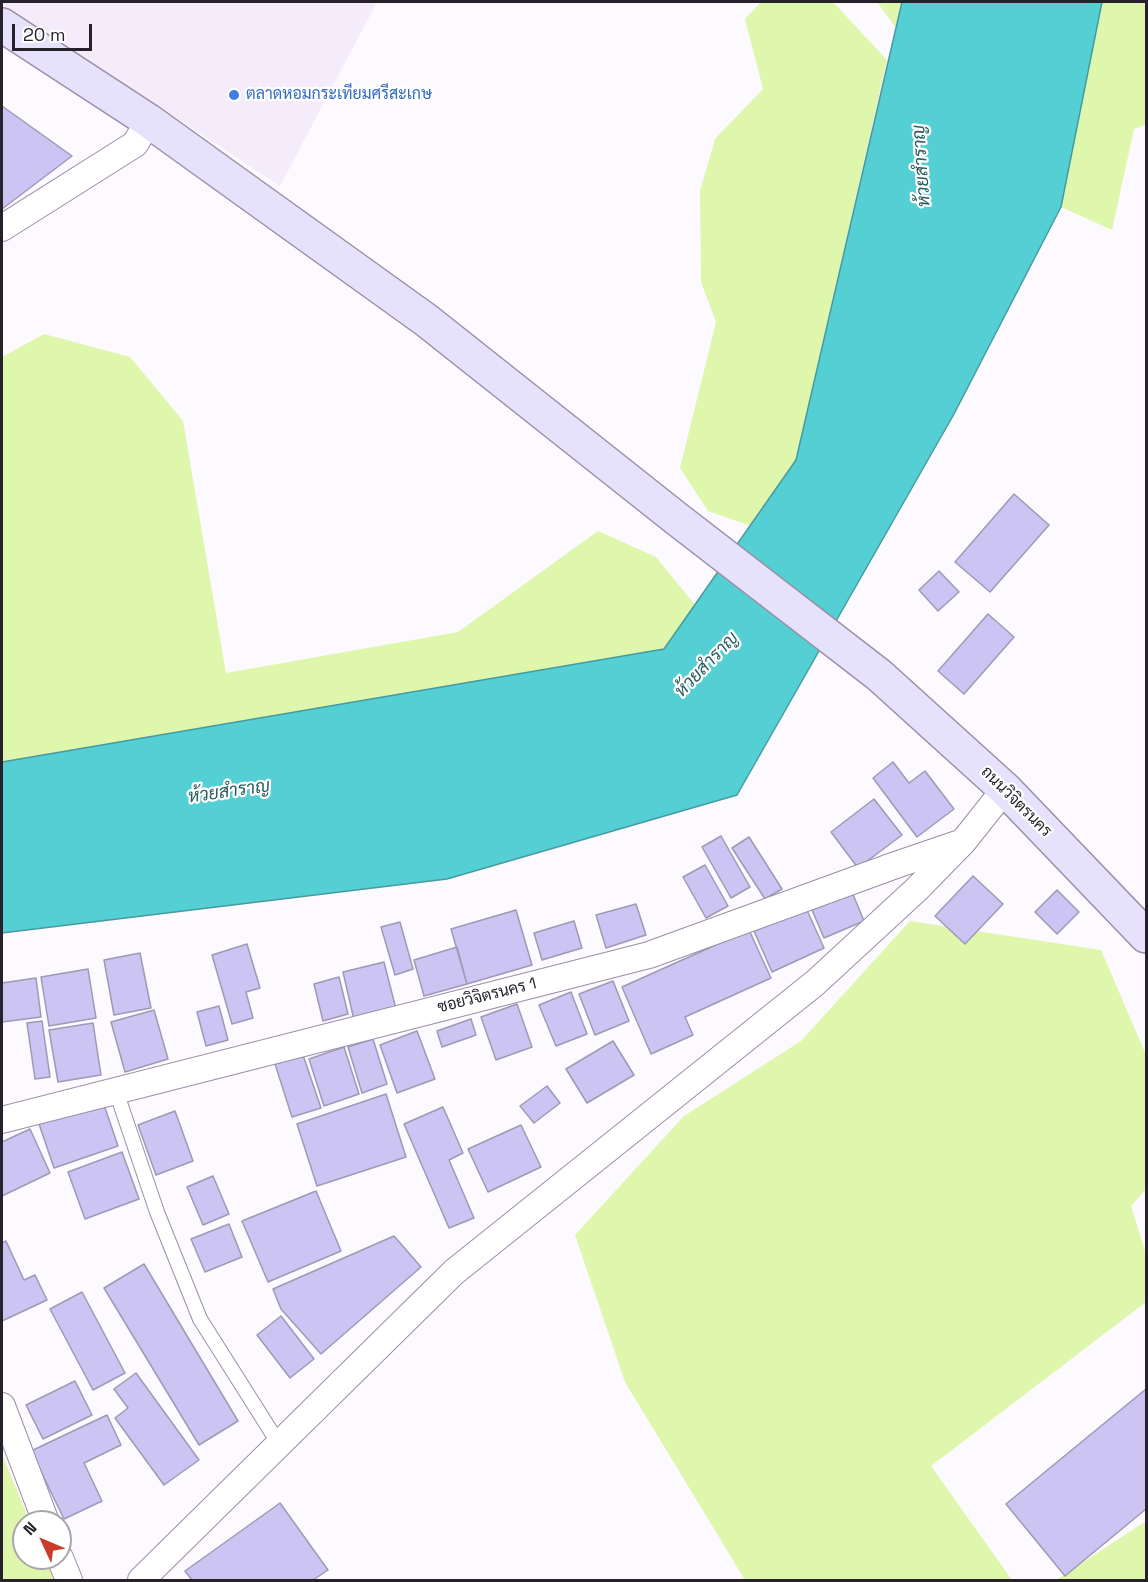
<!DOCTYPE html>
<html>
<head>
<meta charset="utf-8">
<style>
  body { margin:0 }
  #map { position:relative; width:1148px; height:1582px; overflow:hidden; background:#fcf9ff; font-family:"Space Grotesk",sans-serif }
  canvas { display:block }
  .frame { position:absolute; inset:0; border:3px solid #27212c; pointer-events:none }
  .north { position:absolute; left:12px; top:1510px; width:60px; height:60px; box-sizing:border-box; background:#fff; border:2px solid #a9a6ab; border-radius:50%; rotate:314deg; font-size:16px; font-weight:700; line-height:24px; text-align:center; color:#27212c }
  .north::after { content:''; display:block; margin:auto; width:21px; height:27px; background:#c83c29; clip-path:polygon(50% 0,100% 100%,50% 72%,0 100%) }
  .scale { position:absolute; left:12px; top:24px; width:80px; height:27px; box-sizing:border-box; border:3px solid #27212c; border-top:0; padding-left:8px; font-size:18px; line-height:21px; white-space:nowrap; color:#27212c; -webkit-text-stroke:4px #fff; paint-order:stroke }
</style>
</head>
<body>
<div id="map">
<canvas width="1148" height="1582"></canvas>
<div class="frame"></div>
<div class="north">N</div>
<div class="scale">20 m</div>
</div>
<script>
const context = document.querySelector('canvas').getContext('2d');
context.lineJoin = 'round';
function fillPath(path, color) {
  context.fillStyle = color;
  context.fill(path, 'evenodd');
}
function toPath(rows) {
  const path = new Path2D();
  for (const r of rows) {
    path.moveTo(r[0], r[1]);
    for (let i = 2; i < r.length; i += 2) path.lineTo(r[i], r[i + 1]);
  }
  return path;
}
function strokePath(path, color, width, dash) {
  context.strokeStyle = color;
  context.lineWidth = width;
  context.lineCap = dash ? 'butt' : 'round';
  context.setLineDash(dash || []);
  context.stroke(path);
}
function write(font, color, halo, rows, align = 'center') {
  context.font = font + ' "Space Grotesk",Sarabun,sans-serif';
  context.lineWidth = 4.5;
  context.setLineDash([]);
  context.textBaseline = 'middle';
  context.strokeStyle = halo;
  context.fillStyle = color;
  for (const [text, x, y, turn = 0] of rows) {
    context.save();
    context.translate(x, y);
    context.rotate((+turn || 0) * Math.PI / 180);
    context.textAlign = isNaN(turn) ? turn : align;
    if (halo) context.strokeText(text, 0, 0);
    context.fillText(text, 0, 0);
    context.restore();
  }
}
fillPath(toPath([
  [2,2,377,2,280,186,2,4]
]), '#f4ecfa');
fillPath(toPath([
  [761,2,833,2,887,60,796,460,751,526,708,511,680,468,716,322,701,282,700,191,715,139,763,89,745,19],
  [877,2,902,2,896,28],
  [1102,2,1146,2,1146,125,1134,129,1112,230,1061,207],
  [44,334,130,357,183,421,226,673,458,632,598,531,656,557,695,605,664,649,2,762,2,357],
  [910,921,1101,950,1146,1055,1146,1189,1131,1206,1146,1254,1146,1302,931,1466,1012,1580,745,1580,625,1382,575,1235,684,1116,801,1041],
  [2,1454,30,1522,24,1522,24,1558,45,1558,55,1580,2,1580],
  [1146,1521,1146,1580,1056,1580]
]), '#dff6ad');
const water = toPath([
  [902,2,1102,2,1061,207,954,414,737,795,447,879,2,933,2,762,664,649,796,460,902,2]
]);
fillPath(water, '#54cfd3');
strokePath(water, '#469ba1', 1.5);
const building = toPath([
  [2,106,72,156,2,209,2,106],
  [1014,494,1049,525,990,592,955,562,1014,494],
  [939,571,959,592,938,611,919,590,939,571],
  [988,614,1014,637,964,694,938,671,988,614],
  [893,762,909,783,925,771,954,809,917,837,873,778,893,762],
  [874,799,902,835,858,868,831,832,874,799],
  [721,836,750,887,731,898,702,847,721,836],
  [749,837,782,889,765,899,732,848,749,837],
  [705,865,728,906,706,918,683,877,705,865],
  [973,876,1003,904,965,944,935,916,973,876],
  [1057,890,1079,912,1057,934,1035,912,1057,890],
  [852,892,864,921,824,938,812,910,852,892],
  [636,904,646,935,606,948,596,915,636,904],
  [806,908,824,948,772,972,754,931,806,908],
  [516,910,532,965,467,984,451,929,516,910],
  [574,921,582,948,542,960,534,933,574,921],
  [400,922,413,969,395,975,381,927,400,922],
  [749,930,771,978,685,1017,693,1035,651,1054,622,987,749,930],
  [247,944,260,988,246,992,253,1018,232,1024,212,955,247,944],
  [457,947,467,984,424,996,414,960,457,947],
  [140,953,151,1008,114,1015,104,960,140,953],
  [384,962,396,1009,354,1020,343,972,384,962],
  [88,969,96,1018,49,1026,41,977,88,969],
  [339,977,348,1014,323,1021,314,984,339,977],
  [36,978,41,1017,2,1022,2,983,36,978],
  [613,981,629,1021,595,1035,579,994,613,981],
  [571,992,587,1034,556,1046,539,1005,571,992],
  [517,1004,532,1047,496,1060,481,1017,517,1004],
  [219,1006,228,1040,206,1046,197,1012,219,1006],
  [154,1010,168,1059,125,1072,111,1022,154,1010],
  [471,1019,476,1035,442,1047,437,1031,471,1019],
  [42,1021,50,1077,35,1079,27,1023,42,1021],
  [93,1023,101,1075,58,1082,49,1030,93,1023],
  [417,1031,435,1079,397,1093,380,1045,417,1031],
  [373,1039,387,1084,362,1093,348,1047,373,1039],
  [613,1041,634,1075,587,1103,566,1069,613,1041],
  [344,1047,359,1094,324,1106,309,1059,344,1047],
  [303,1055,321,1108,292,1117,275,1064,303,1055],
  [547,1086,560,1103,534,1123,520,1106,547,1086],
  [386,1094,406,1157,317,1186,297,1124,386,1094],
  [103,1102,118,1146,54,1168,39,1124,103,1102],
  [443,1107,463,1153,449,1160,474,1218,449,1228,404,1124,443,1107],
  [175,1111,193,1161,156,1175,138,1125,175,1111],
  [521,1125,541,1167,488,1192,468,1149,521,1125],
  [30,1129,50,1173,2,1196,2,1142,30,1129],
  [122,1152,139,1199,85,1219,68,1172,122,1152],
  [213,1176,229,1214,203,1225,187,1187,213,1176],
  [316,1191,341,1251,268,1282,242,1221,316,1191],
  [229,1224,242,1257,205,1272,191,1239,229,1224],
  [394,1236,421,1267,321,1354,281,1309,273,1289,394,1236],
  [6,1241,24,1280,35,1275,47,1300,2,1321,2,1243,6,1241],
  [144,1264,238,1421,199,1445,104,1288,144,1264],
  [82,1292,125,1373,93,1390,50,1309,82,1292],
  [281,1316,314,1359,290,1378,257,1335,281,1316],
  [136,1373,199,1460,164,1485,115,1418,128,1408,114,1389,136,1373],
  [75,1381,92,1415,43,1439,26,1405,75,1381],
  [1146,1389,1146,1509,1065,1576,1006,1504,1146,1389],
  [107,1415,121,1445,84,1463,102,1501,64,1519,31,1451,107,1415],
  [280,1503,328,1570,313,1580,192,1580,185,1571,280,1503]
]);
fillPath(building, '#ccc4f2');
strokePath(building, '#9e99b5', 1.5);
const lane = toPath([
  [116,1091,157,1212,200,1319,279,1444]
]);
const street = toPath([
  [2,228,135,144,149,121],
  [2,1120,649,955,893,866,957,844],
  [2,1406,46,1522],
  [60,1558,69,1580],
  [141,1580,454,1272,815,983,917,889,963,842,1005,789]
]);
const secondary = toPath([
  [2,25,149,121,426,320,677,519,879,675,1005,789,1146,936]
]);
strokePath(lane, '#9c8da7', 16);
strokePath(street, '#9c8da7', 28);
strokePath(secondary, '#9c8da7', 36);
strokePath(lane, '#fff', 14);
strokePath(street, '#fff', 26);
strokePath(secondary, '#e6e2fb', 33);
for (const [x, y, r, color] of [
  [234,95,6,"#3f7fe0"]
]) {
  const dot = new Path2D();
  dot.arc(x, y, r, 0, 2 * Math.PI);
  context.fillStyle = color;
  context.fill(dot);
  strokePath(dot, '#fff', 2);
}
write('16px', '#366cbe', '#fff', [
  ["ตลาดหอมกระเทียมศรีสะเกษ",246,95]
], 'left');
write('16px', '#27212c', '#fff', [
  ["ถนนวิจิตรนคร",1016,802,45],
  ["ซอยวิจิตรนคร 1",487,996,-14]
]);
write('italic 18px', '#285c5e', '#fff', [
  ["ห้วยสำราญ",922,166,-94],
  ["ห้วยสำราญ",707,665,-46],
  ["ห้วยสำราญ",229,792,-8]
]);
</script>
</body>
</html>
